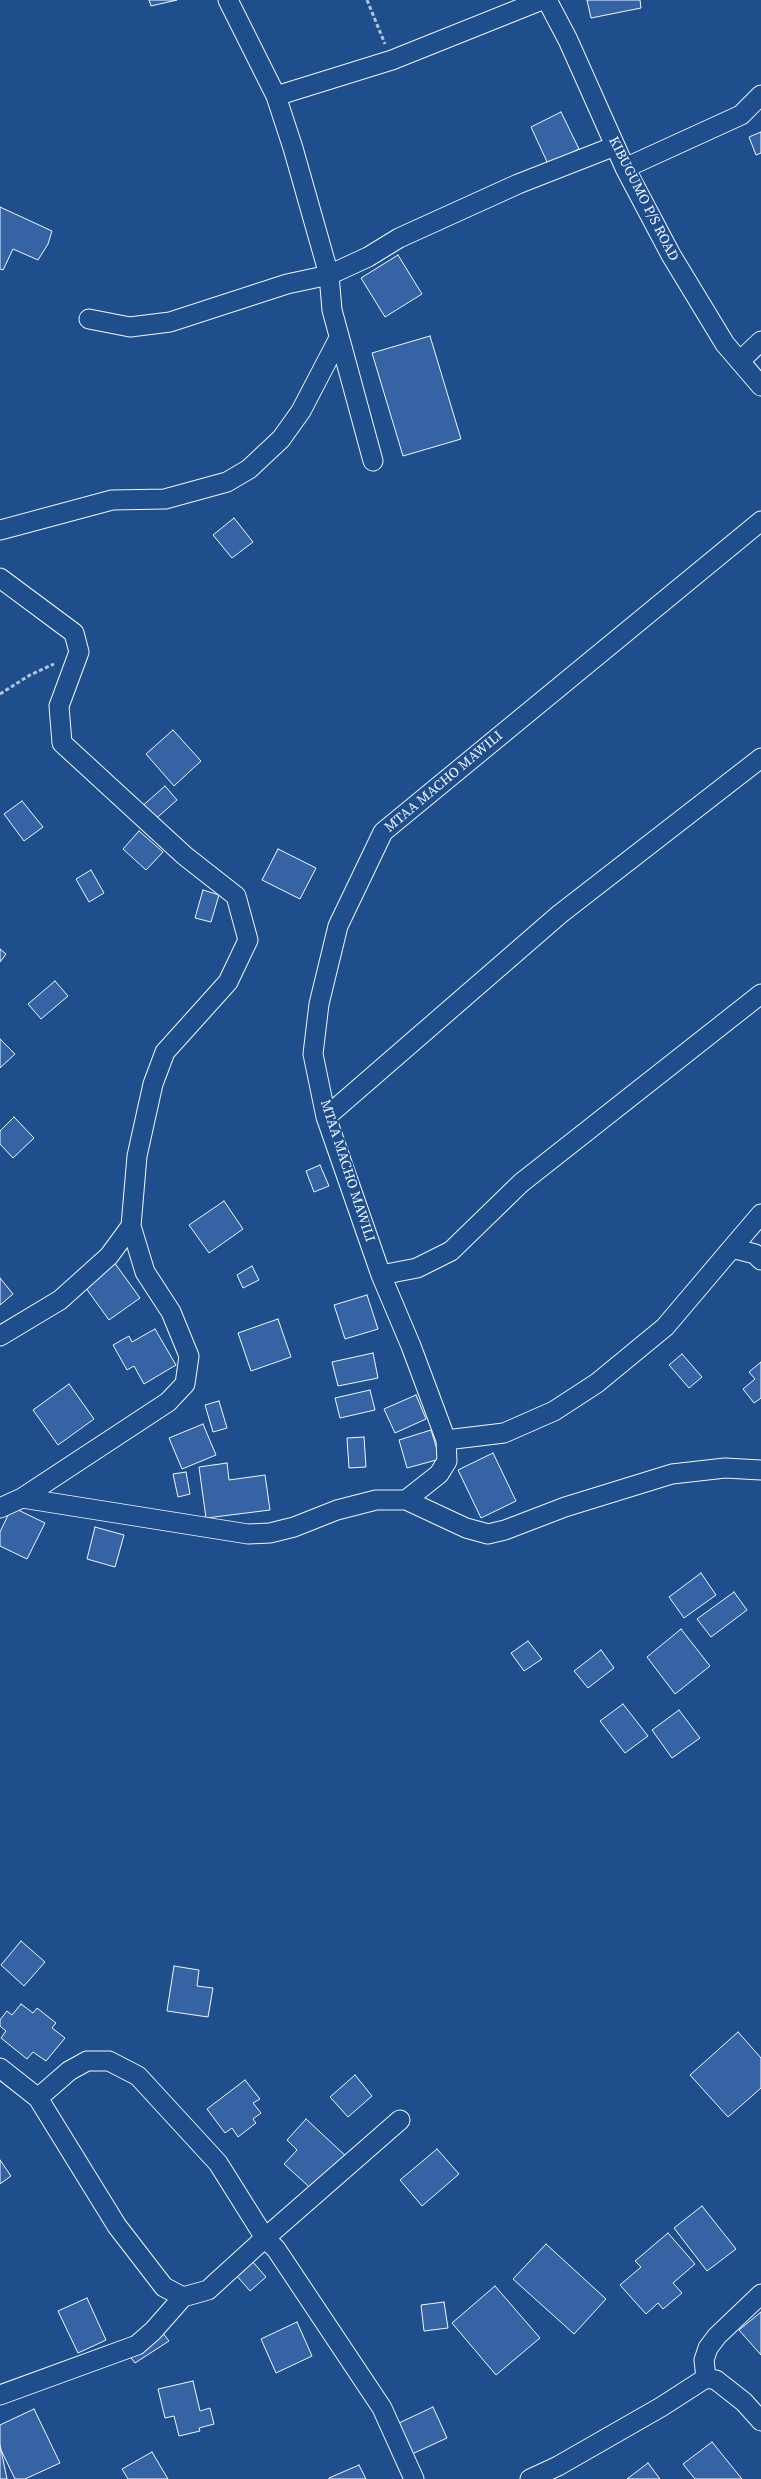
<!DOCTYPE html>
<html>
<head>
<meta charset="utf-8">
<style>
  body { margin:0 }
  canvas { display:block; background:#1f4e8c }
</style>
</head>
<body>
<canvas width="761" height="2479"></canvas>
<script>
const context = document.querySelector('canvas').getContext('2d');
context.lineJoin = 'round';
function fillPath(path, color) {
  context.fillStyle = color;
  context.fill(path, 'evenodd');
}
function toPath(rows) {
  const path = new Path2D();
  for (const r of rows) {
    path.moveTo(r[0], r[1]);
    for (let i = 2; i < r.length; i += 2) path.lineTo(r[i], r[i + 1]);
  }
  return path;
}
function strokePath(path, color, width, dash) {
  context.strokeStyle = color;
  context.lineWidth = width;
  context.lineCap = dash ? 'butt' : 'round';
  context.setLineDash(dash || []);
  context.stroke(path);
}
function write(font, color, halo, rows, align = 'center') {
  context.font = font + ' "Source Serif 4",serif';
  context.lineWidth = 4;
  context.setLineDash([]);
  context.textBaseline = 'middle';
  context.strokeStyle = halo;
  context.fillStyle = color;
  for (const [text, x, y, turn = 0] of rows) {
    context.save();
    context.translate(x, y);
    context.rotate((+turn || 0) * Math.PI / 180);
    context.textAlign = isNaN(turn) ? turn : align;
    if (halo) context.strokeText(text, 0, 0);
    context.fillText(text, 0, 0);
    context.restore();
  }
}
const building = toPath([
  [149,0,177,0,151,6,149,0],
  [587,0,640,0,641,8,591,18,587,0],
  [561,112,579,149,548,164,531,127,561,112],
  [761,132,761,153,756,155,749,137,761,132],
  [0,207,52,231,48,244,38,260,13,249,3,270,0,269,0,207],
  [398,255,422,294,385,317,361,278,398,255],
  [430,336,461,439,403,456,372,353,430,336],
  [234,518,253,542,232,558,213,535,234,518],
  [173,730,201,761,174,786,146,754,173,730],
  [165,786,177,800,151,823,139,809,165,786],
  [22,801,43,827,24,841,4,814,22,801],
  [139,831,163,852,146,870,123,849,139,831],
  [278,849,316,868,300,899,262,880,278,849],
  [91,870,104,893,89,902,76,879,91,870],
  [203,890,219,895,211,922,195,918,203,890],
  [0,949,6,954,0,962,0,949],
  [55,981,68,996,41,1019,28,1004,55,981],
  [0,1039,15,1054,0,1068,0,1039],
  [14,1117,34,1138,13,1158,0,1144,0,1131,14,1117],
  [320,1165,329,1186,314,1192,306,1171,320,1165],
  [224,1201,243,1229,209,1253,189,1225,224,1201],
  [114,1262,140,1298,109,1320,83,1284,114,1262],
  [252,1266,259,1280,243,1288,237,1275,252,1266],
  [0,1278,13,1294,0,1305,0,1278],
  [367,1295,378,1329,345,1339,334,1305,367,1295],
  [278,1319,291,1357,251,1371,238,1333,278,1319],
  [155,1329,176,1365,144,1384,134,1366,127,1370,113,1345,129,1336,132,1342,155,1329],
  [373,1353,378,1378,338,1386,332,1362,373,1353],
  [682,1354,702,1377,689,1388,669,1365,682,1354],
  [761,1362,761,1398,754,1403,743,1389,755,1379,749,1372,761,1362],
  [69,1384,94,1419,58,1445,33,1410,69,1384],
  [370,1390,375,1410,340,1418,335,1398,370,1390],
  [416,1395,426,1419,395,1433,384,1409,416,1395],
  [219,1401,227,1428,213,1432,205,1405,219,1401],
  [203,1424,216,1455,182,1469,169,1438,203,1424],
  [431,1430,440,1459,407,1468,399,1440,431,1430],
  [364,1437,366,1467,349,1468,347,1438,364,1437],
  [493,1453,516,1501,481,1518,458,1470,493,1453],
  [227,1463,229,1480,265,1475,270,1510,206,1518,199,1467,227,1463],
  [186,1472,190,1494,178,1497,173,1474,186,1472],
  [12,1507,45,1523,27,1559,0,1546,0,1532,12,1507],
  [95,1527,124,1535,115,1567,87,1559,95,1527],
  [701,1573,716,1595,684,1618,669,1597,701,1573],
  [734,1592,747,1610,711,1637,697,1619,734,1592],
  [681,1629,710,1666,675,1694,647,1657,681,1629],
  [528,1641,542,1659,524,1671,511,1653,528,1641],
  [601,1650,614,1668,588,1688,574,1671,601,1650],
  [623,1704,648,1736,625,1753,600,1721,623,1704],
  [679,1710,700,1738,672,1758,652,1730,679,1710],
  [21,1941,45,1962,24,1986,1,1965,21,1941],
  [174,1966,199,1970,197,1986,213,1988,208,2017,167,2011,174,1966],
  [21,2004,33,2013,37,2008,56,2023,52,2028,65,2038,46,2061,33,2052,27,2059,1,2038,6,2031,0,2026,0,2020,7,2011,12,2015,21,2004],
  [738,2032,761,2058,761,2088,728,2117,690,2075,738,2032],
  [355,2075,372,2096,348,2117,330,2097,355,2075],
  [245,2080,260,2099,253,2103,261,2113,253,2119,256,2123,238,2137,232,2128,225,2133,207,2109,245,2080],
  [306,2119,349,2159,316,2193,284,2164,297,2150,287,2140,306,2119],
  [437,2149,459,2174,422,2206,400,2180,437,2149],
  [0,2160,11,2176,0,2184,0,2160],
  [702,2206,736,2249,707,2271,674,2228,702,2206],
  [668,2233,695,2264,673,2283,682,2293,663,2309,658,2303,646,2314,620,2285,641,2267,635,2261,668,2233],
  [546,2244,606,2299,574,2334,513,2279,546,2244],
  [252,2261,266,2277,250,2291,236,2275,252,2261],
  [495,2286,540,2338,496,2375,452,2323,495,2286],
  [87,2298,106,2340,78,2353,58,2311,87,2298],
  [444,2302,448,2328,424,2331,421,2305,444,2302],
  [761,2312,761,2355,739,2330,761,2312],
  [297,2322,312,2356,276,2373,261,2339,297,2322],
  [162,2332,169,2341,135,2363,128,2354,162,2332],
  [193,2381,200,2411,210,2408,214,2424,199,2428,200,2431,179,2436,174,2416,165,2418,158,2389,193,2381],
  [433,2407,447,2438,412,2454,399,2423,433,2407],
  [34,2409,60,2463,25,2479,15,2479,0,2448,0,2425,34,2409],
  [712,2442,742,2479,695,2479,683,2464,712,2442],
  [0,2445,7,2479,0,2479,0,2445],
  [152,2452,168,2479,128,2479,122,2469,152,2452],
  [648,2463,660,2479,627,2479,648,2463],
  [359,2465,366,2479,329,2479,329,2478,359,2465]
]);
fillPath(building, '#3563a3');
strokePath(building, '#f2f6ff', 1);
const minor = toPath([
  [228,0,276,96,293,148,329,275,332,310,373,461],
  [547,0,568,40,625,168,671,255,725,344,761,386],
  [276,96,392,60,542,0],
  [625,168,741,115,761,95],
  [89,319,130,327,170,322,287,284,329,275,368,257,399,238,518,184,615,146],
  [740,361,761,341],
  [0,530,112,500,165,499,227,482,249,469,281,439,301,411,339,338],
  [0,578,74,633,79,652,59,706,62,743,185,856,236,896,248,940,228,982,165,1052,153,1084,137,1156,131,1226,145,1272,171,1312,189,1356,185,1384,168,1402,22,1498],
  [326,1117,560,914,761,758],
  [732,1248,761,1214],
  [381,1275,417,1268,451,1251,521,1183,761,994],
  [0,1336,60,1300,109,1256,131,1226],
  [446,1440,504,1433,554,1411,597,1383,665,1327,732,1248,755,1254,761,1260],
  [406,1500,439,1474,447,1461,446,1440,411,1346,381,1275,326,1117,313,1054,319,1004,338,926,383,832,761,521],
  [0,1508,22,1498,248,1534,270,1533,294,1527,337,1510,376,1500,406,1500,466,1528,488,1534,505,1530,565,1507,672,1474,725,1468,761,1470],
  [0,2068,38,2098,117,2226,164,2287,183,2297,208,2290,265,2238,276,2249,382,2408,414,2479],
  [38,2098,69,2071,87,2061,109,2061,138,2076,218,2163,265,2238,400,2120],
  [706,2378,704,2360,708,2348,717,2336,761,2294],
  [0,2395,137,2345,153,2331,183,2297],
  [530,2479,558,2466,661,2407,706,2378,716,2380,744,2402,761,2421]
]);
strokePath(minor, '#f2f6ff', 21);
strokePath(toPath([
  [367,0,385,44],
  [0,694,30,675,54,664]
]), '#b3c4dc', 3, [4, 2.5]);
strokePath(minor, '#1f4e8c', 19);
write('14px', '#f2f6ff', '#1f4e8c', [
  ["KIBUGUMO P/S ROAD",643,199,63],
  ["MTAA MACHO MAWILI",444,782,-40],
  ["MTAA MACHO MAWILI",347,1171,72]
]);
</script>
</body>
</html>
